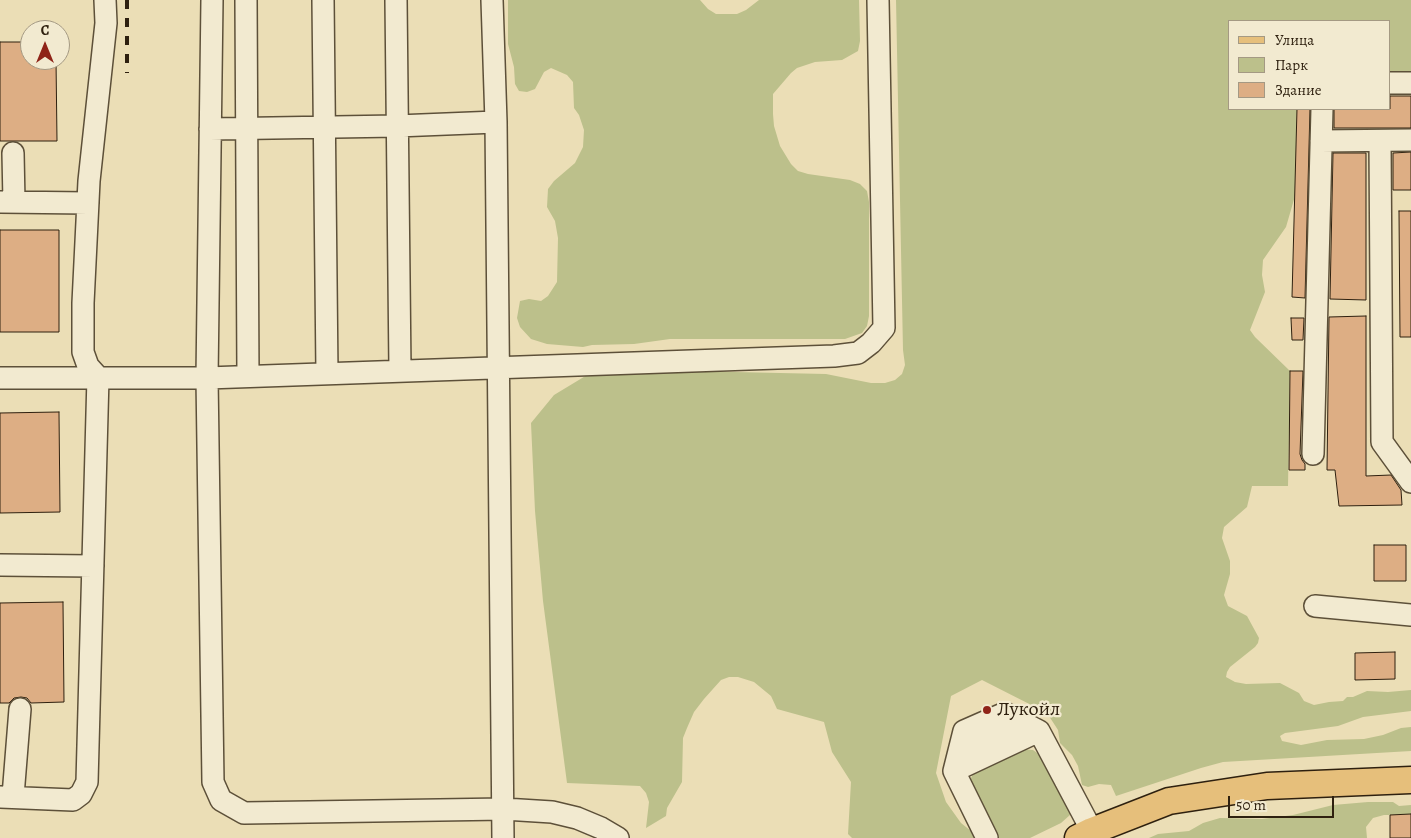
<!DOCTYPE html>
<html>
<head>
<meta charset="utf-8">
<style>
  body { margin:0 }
  #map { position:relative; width:1411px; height:838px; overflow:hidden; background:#ebdeb6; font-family:Alegreya,serif }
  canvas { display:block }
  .legend { position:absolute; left:1228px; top:20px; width:162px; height:90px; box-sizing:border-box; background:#f2ead0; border:1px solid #a49983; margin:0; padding:6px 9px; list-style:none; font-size:15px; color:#2e200f }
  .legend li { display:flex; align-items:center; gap:10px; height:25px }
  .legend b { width:25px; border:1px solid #a49983 }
  .north { position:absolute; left:20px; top:20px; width:50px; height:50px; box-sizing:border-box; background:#f2ead0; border:1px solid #a49983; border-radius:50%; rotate:0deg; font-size:14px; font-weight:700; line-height:20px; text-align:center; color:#2e200f }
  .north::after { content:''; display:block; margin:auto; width:18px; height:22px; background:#8f2418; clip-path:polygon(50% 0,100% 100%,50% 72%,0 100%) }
  .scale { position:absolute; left:1228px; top:796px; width:106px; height:22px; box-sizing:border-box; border:2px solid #2e200f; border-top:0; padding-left:6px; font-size:15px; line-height:18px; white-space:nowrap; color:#2e200f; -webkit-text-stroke:4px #f2ead0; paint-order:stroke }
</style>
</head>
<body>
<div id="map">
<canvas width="1411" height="838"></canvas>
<ul class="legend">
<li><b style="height:6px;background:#e6bf7b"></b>Улица</li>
<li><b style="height:14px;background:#bcc08b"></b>Парк</li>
<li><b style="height:14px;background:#ddae84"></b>Здание</li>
</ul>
<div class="north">С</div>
<div class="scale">50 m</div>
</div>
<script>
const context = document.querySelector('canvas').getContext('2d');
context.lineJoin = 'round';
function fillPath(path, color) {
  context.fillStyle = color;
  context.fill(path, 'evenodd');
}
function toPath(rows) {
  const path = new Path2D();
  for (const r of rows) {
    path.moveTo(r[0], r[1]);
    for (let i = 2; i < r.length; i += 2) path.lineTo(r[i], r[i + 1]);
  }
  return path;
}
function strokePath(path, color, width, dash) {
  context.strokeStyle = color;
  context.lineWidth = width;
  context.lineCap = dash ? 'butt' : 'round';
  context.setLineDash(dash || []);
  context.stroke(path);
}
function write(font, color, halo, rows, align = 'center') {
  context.font = font + ' Alegreya,serif';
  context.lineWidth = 4.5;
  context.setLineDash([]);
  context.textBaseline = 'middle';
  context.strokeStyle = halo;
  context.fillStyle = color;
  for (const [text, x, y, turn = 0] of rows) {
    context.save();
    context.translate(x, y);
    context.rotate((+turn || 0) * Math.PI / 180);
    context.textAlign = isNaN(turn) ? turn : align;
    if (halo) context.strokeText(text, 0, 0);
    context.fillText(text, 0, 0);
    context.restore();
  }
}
fillPath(toPath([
  [508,0,700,0,708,9,716,14,737,14,746,10,759,0,859,0,860,41,858,51,842,60,815,62,797,68,791,73,773,94,773,114,774,126,780,146,791,164,798,171,808,174,850,180,860,184,867,191,869,202,869,316,867,326,862,333,845,339,670,339,634,344,592,345,583,347,547,344,531,339,520,327,517,318,520,301,529,299,541,301,548,296,557,282,558,238,555,221,547,207,548,189,554,181,575,163,583,147,584,130,579,115,574,108,573,82,567,75,551,68,544,72,535,89,527,92,519,91,515,84,514,67,508,44],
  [896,0,1411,0,1411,77,1390,77,1390,21,1230,21,1230,109,1297,109,1295,196,1286,227,1263,260,1262,275,1265,292,1250,330,1255,337,1290,371,1288,486,1252,486,1247,507,1224,527,1222,538,1230,561,1230,574,1224,595,1228,606,1247,616,1259,638,1258,643,1255,647,1230,667,1227,672,1226,677,1235,682,1246,684,1280,683,1299,693,1304,701,1314,705,1329,702,1343,701,1347,697,1353,697,1367,691,1388,692,1411,690,1411,711,1363,717,1338,726,1285,733,1280,736,1282,741,1301,745,1327,740,1364,739,1383,735,1401,728,1411,727,1411,751,1223,762,1201,768,1116,796,1111,785,1099,784,1088,787,1082,785,1078,766,1072,755,1060,743,1058,730,1047,713,982,680,951,696,936,773,946,802,961,823,971,831,974,838,852,838,848,834,851,782,832,752,824,722,777,709,771,696,754,682,738,677,729,677,721,680,704,699,694,712,687,728,683,738,682,782,667,808,666,816,646,828,649,802,646,793,640,786,567,783,543,601,535,511,531,423,554,395,597,369,826,374,871,383,885,383,895,380,902,374,905,365,903,350],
  [1020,749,1033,750,1043,757,1070,809,1070,815,1061,823,1030,838,995,838,970,783,971,778,974,772],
  [1368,802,1393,802,1399,806,1411,805,1411,815,1384,815,1373,818,1366,827,1367,838,1149,838,1158,834,1189,831,1203,823,1220,818,1262,819,1293,815,1333,805]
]), '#bcc08b');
const building = toPath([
  [0,42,30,42,30,60,56,60,57,141,0,141,0,42],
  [1390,96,1411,96,1411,128,1334,128,1334,109,1390,109,1390,96],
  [1297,109,1310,109,1305,298,1292,297,1297,109],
  [1411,152,1411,190,1393,190,1393,153,1411,152],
  [1333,153,1366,153,1366,300,1330,299,1333,153],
  [1399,211,1411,211,1411,337,1400,337,1399,211],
  [0,230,59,230,59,332,0,332,0,230],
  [1366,316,1366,476,1391,475,1401,490,1402,505,1339,506,1335,470,1327,470,1329,317,1366,316],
  [1291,318,1304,318,1303,340,1292,340,1291,318],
  [1290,371,1303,371,1300,454,1302,460,1305,464,1305,470,1289,470,1290,371],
  [59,412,60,512,0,513,0,413,59,412],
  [1374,545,1406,545,1406,581,1374,581,1374,545],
  [63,602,64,702,31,703,27,698,21,697,14,698,9,703,0,703,0,603,63,602],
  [1395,652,1395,679,1355,680,1355,653,1395,652],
  [1411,814,1411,838,1390,838,1390,815,1411,814]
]);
fillPath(building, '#ddae84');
strokePath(building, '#2e200f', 1);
const minor = toPath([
  [212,0,207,378,213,782,221,800,244,813,504,809,552,812,577,818,601,828,618,838],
  [246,0,248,376],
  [323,0,327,373],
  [396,0,400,370],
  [492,0,496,122,503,838],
  [1390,83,1411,83],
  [210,129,397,126,496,122],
  [1321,141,1411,140],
  [1380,141,1382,442,1411,482],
  [13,153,14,202],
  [0,202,88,203],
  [0,378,207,378,834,356,858,353,871,343,884,328,878,0],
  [1313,454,1322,109],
  [0,565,93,566],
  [1315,606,1411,615],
  [959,751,1024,722],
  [954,771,1039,731],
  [13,796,20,709],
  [0,797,73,800,81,794,87,782,98,377,88,366,83,352,83,303,89,181,106,23,105,0],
  [987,838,954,771,964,731,1005,713,1039,731,1092,831]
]);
const major = toPath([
  [1078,838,1092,831,1169,801,1267,786,1411,780]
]);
strokePath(minor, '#5d5039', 24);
strokePath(major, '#2e200f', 29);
strokePath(minor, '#f2ead0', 21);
strokePath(major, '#e6bf7b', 26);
strokePath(toPath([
  [127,0,127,73]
]), '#2e200f', 4, [9, 9]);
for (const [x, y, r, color] of [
  [987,710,5,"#8f2418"]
]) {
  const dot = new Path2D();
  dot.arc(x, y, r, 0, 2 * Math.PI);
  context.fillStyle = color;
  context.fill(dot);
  strokePath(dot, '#f2ead0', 2);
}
write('20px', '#2e200f', '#f2ead0', [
  ["Лукойл",997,710]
], 'left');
</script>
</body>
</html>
